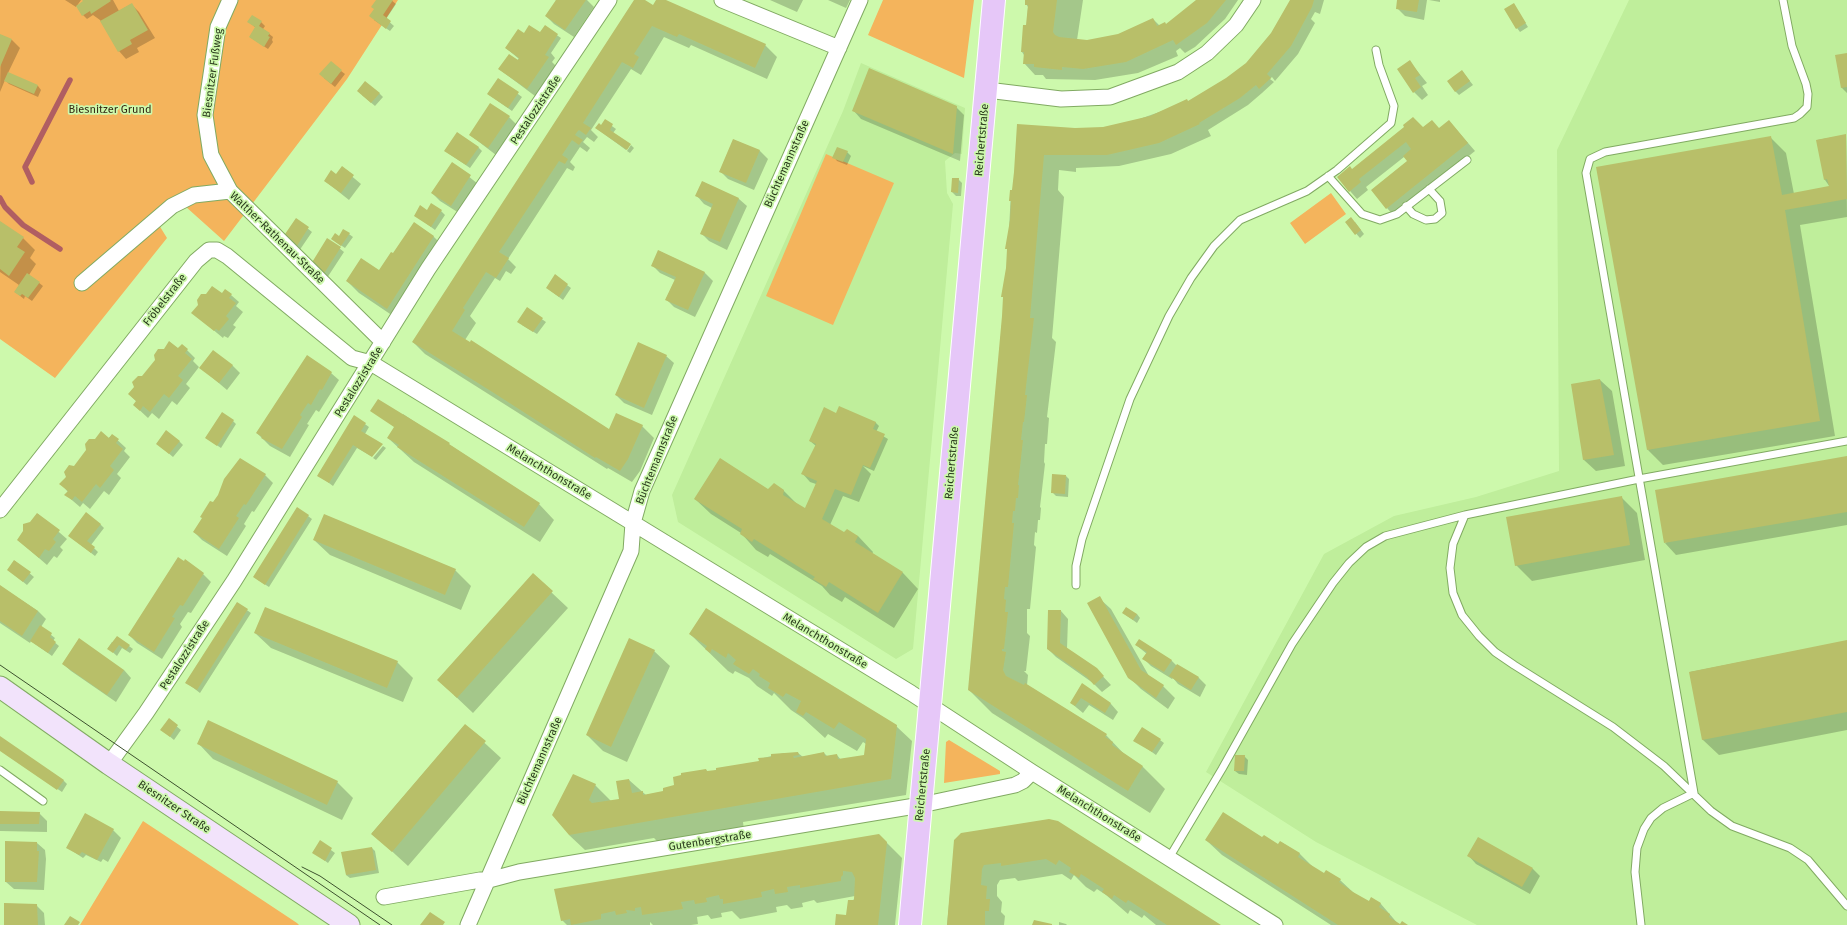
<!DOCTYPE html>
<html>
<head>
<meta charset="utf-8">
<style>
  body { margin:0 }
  canvas { display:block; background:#cdf9ac }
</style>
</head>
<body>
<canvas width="1847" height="925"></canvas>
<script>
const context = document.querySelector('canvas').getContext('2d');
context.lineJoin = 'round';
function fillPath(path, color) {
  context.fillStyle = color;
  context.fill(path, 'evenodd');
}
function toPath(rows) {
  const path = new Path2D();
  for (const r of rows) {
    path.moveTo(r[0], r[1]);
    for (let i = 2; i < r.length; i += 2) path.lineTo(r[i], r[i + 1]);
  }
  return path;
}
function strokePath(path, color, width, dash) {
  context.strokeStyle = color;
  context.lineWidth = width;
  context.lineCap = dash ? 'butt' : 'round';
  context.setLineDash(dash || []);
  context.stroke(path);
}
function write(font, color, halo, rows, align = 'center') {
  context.font = font + ' "Fira Sans",sans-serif';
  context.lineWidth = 3.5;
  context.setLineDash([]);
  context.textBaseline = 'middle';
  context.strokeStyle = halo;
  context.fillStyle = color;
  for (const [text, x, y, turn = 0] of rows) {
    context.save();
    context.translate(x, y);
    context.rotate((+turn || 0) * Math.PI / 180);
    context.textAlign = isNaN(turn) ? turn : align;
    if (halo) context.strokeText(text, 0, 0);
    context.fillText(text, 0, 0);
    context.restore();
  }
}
fillPath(toPath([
  [1629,0,1847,0,1847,925,1477,925,1316,842,1206,772,1324,554,1394,516,1476,497,1559,471,1557,150],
  [861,63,965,108,962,154,955,153,945,161,947,193,953,204,913,649,896,659,678,522,672,495,843,111]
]), '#bfee9b');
fillPath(toPath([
  [0,0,398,0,347,79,224,241,176,198,154,217,167,238,55,378,0,339],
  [883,0,974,0,964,78,868,35],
  [826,154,894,183,833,325,766,296],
  [1331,193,1346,214,1305,244,1290,223],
  [949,740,1000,771,1000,774,944,783,946,742],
  [143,821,297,923,299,925,80,925]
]), '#f4b45c');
fillPath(toPath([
  [65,0,81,0,76,7],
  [84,0,113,0,119,11,131,4,139,12,155,38,137,48,139,52,126,59,119,51,100,20,93,15,87,19,83,15],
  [377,0,391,0,396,4,386,19,394,26,390,31,374,20],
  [555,0,587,0,594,7,574,37,554,24,546,16,557,1],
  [635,0,643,0,653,6,657,0,664,0,765,45,777,57,767,79,691,45,689,48,664,37,641,75,631,69,591,130,598,137,594,142,587,137,583,142,590,148,587,152,580,147,570,162,575,167,573,171,567,168,508,259,516,267,511,274,506,271,500,281,495,278,470,316,476,323,465,340,610,431,642,426,654,438,640,471,632,482,608,468,607,469,425,354,413,342],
  [770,0,803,0,797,12],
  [828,0,850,0,846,8],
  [1027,0,1083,0,1077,40,1087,41,1118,35,1153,19,1160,26,1166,25,1197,0,1238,0,1225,19,1195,47,1185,53,1180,48,1176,51,1178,56,1138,73,1095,80,1046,79,1043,75,1035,75,1024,63,1024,55,1022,52,1027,26,1028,7,1026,4],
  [1291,0,1324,0,1320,14,1315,12,1311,19,1315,23,1298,54,1275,81,1272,77,1270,79,1274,82,1262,93,1248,105,1208,130,1211,136,1171,154,1119,166,1076,168,1076,172,1059,170,1058,190,1064,197,1052,338,1056,342,1047,417,1049,418,1047,444,1045,444,1044,462,1045,464,1040,507,1041,508,1040,520,1038,520,1037,533,1035,532,1034,545,1036,547,1030,609,1027,609,1027,633,1030,636,1026,671,1024,671,1028,675,1027,685,1106,735,1126,756,1143,767,1165,789,1150,813,992,713,969,690,1007,268,1011,191,1063,129,1104,128,1125,124,1188,102,1226,79,1246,64,1272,33],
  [1398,0,1427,0,1424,20,1405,16,1397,8],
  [1429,0,1440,0,1440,2],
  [1514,5,1528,27,1520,32,1517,28],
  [249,22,261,22,265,26,263,29,273,37,272,40,273,42,268,49,250,37,256,28],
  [545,27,561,38,551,53,555,58,552,62,556,66,535,96,499,69,519,59,506,48,528,37,540,34],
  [1,35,12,40,20,48,8,73,38,86,41,90,38,97,9,84,5,80,0,92],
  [1847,54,1847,93,1842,88],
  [1410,62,1427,83,1422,86,1428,95,1422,100,1414,92],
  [341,71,345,74,335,87,324,78],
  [1462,71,1473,85,1459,95,1455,91],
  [498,79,522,97,512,111,488,94],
  [379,93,383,97,375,106,362,95],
  [956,107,964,115,960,161,861,119,854,111],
  [509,117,517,125,496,155,470,135],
  [605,121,616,129,613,133,629,144,626,150,596,128,602,126],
  [1449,121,1475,151,1394,216,1387,208,1409,161,1404,157,1366,187,1368,190,1357,199,1350,191,1352,170,1423,128,1439,129],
  [1846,135,1847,217,1800,225,1835,436,1663,465,1648,450,1770,137,1786,153,1794,194,1830,187,1825,180,1817,140],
  [734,140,760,151,768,159,754,190,728,179,720,171],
  [631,145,634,148,630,153,627,151],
  [478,147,482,151,470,168,445,151],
  [847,152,851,156,847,165,837,161,834,157],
  [452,163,478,184,459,213,440,201,432,193],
  [342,168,361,184,349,200,325,181,336,175],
  [958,179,962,183,961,196,956,196,952,192],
  [703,182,739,199,747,206,727,250,709,241,701,233,712,208,704,204,697,196],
  [427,211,441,211,445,215,435,230,415,215],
  [296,219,312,232,299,251,284,237],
  [0,222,23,238,35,250,30,258,36,264,29,275,43,286,32,301,25,296,24,299,19,295,15,292,19,285,0,272],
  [1346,222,1355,222,1364,234,1360,238],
  [349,234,353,237,345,248,336,242,339,237],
  [433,236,441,244,399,320,359,293,347,281,379,271],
  [328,239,344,252,327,278,316,267],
  [659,251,705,273,713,281,695,317,674,307,666,299,675,280,660,273,652,265],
  [555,276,571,288,563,300,551,291],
  [222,294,231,295,239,302,236,306,243,312,233,325,236,327,228,338,224,336,223,338,193,313],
  [527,309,546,322,537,334,522,325],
  [182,345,195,358,193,361,199,367,186,384,190,388,177,405,172,401,159,419,152,413,148,418,134,405,137,402,129,394,142,378],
  [666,356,674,363,652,415,624,403,616,395],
  [232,365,240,373,227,390,201,368],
  [331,373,339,380,319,412,316,410,307,424,309,425,290,457,270,446,257,433],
  [1600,380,1612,391,1625,466,1596,471,1584,460],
  [372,411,402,416,403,414,539,504,554,520,540,542,414,462,388,438,395,427],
  [836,414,875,422,879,426,876,432,888,439,874,471,863,466,871,474,859,502,843,496,830,525,844,533,858,536,873,552,872,554,903,573,918,589,894,628,845,597,842,602,830,595,822,586,770,554,768,557,756,550,741,533,711,514,695,499,769,490,783,490,798,505,809,512,816,484,810,482,803,474,816,446,810,441],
  [355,417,369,427,365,434,381,444,371,456,357,448,333,486,318,475],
  [233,421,236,424,221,448,206,438],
  [112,435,126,448,124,451,130,457,117,474,121,478,109,495,104,491,90,509,83,503,80,507,66,495,68,492,61,484,74,467],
  [179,441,183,445,173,457,161,447],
  [383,446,386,448,376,460,373,458],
  [1847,457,1847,525,1676,555,1665,543],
  [265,475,273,483,254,512,252,511,244,524,246,526,227,556,202,540,194,532,213,503],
  [1066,476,1069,479,1068,497,1056,496,1052,492],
  [1621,497,1637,513,1645,560,1532,581,1516,565],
  [38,514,67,539,60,547,63,550,57,558,54,556,47,565,18,540],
  [308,516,312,519,269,587,258,580,254,577],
  [100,524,104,528,91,545,98,552,95,556,73,539],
  [314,540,455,570,471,586,461,610,330,555],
  [15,561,34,577,27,585,12,573],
  [203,574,211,582,191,613,188,612,180,624,182,627,162,659,137,643,129,635],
  [533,575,568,608,473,713,454,695],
  [0,586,38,611,46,619,41,627,55,638,53,641,59,646,52,656,31,641,30,643,0,623],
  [1099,598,1111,609,1149,676,1163,686,1175,698,1168,709,1141,689,1129,677],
  [237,603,251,613,200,693,187,683],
  [1061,611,1068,619,1067,649,1096,669,1111,685,1102,692,1093,683,1056,657,1048,649],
  [1123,613,1137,614,1140,618,1137,623],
  [255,633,397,662,413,678,403,702,271,648],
  [690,634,896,726,912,741,906,795,743,822,744,830,661,845,654,838,585,850,569,835,595,785,611,801,620,800,629,780,646,795,664,792,706,770,708,772,760,762,759,759,784,753,798,753,803,757,824,753,828,757,837,755,841,760,865,756,866,744,863,742,857,751,828,734,825,738,803,718,791,710,774,693,772,696,757,686,749,678,735,671,733,674,728,671],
  [1847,641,1847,730,1719,755,1703,740,1690,672],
  [112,642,129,646,133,649,130,653,122,648,117,656,108,648],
  [1136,645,1171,660,1177,666,1199,678,1206,685,1200,697,1178,684,1173,678,1172,679,1151,666,1144,659,1147,654],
  [654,651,670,666,627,762,603,751,587,735],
  [63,664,124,670,131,678,116,702,71,671],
  [1082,685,1111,704,1118,712,1113,720,1089,705,1083,713,1071,703],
  [169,720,181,730,174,740,162,730],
  [465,725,501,758,408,866,372,833],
  [0,737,63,780,67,784,62,792,0,750],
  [1135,740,1160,740,1164,743,1156,755],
  [198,743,337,782,353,798,342,820,213,759],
  [1244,756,1248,760,1247,775,1239,774,1235,771],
  [0,812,39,813,47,821,47,832,0,831],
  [1049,820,1219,925,1156,925,1144,915,1142,918,1130,910,1128,914,1106,895,1097,889,1094,892,1086,887,1074,875,1071,880,1062,874,1018,881,1015,878,1000,880,997,885,997,896,1002,902,1001,912,1005,916,1004,925,947,925,955,841],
  [113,830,121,838,108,862,103,859,101,862,86,855,83,858,68,848],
  [1262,838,1279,845,1281,842,1300,854,1315,869,1324,875,1340,880,1355,894,1369,902,1371,898,1381,904,1399,925,1331,925,1222,855,1206,840],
  [320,842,335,853,328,863,313,852],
  [886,842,902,858,895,925,836,925,847,916,855,896,817,903,814,900,802,903,803,907,791,909,787,905,776,907,777,912,740,919,732,911,721,913,722,917,711,919,708,915,697,917,698,924,691,925,653,925,650,922,650,925,567,925,562,920],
  [37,843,45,850,46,859,44,890,14,889,6,882],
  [372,848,375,851,379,873,350,878,346,875],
  [1469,856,1533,869,1540,876,1530,894,1476,864],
  [36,905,44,913,45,925,5,925],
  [1059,922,1066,924,1067,925,1059,925]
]), '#0003');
strokePath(toPath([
  [32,182,25,167,70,80],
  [0,198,5,207,23,225,60,249]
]), '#b05e62', 5.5);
fillPath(toPath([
  [82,0,110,0,111,1,91,14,90,11,82,16,76,6,83,1],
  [376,0,393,0,383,15,391,21,386,29,369,16,374,9,371,7],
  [556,0,586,0,565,30,545,16],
  [634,0,645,0,653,5,656,0,666,0,766,44,755,68,679,34,677,37,652,26,634,54,639,57,633,68,622,62,583,123,591,128,586,135,579,130,577,132,575,135,583,140,579,145,572,140,562,155,568,159,565,164,559,161,499,252,509,258,496,278,486,272,463,308,465,310,452,331,470,342,471,340,609,429,616,413,643,425,628,459,620,471,596,457,595,458,494,393,412,342],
  [1025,0,1057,0,1053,32,1055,35,1059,37,1087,40,1118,34,1153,18,1157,26,1165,22,1166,24,1196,0,1226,0,1207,23,1176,45,1173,40,1126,62,1083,69,1062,67,1062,70,1034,67,1034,64,1023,64,1024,52,1021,52,1023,25,1026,25,1028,5,1025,5],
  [1290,0,1314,0,1312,7,1291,46,1267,74,1271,78,1259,89,1256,85,1240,98,1199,123,1200,124,1159,143,1107,155,1044,155,1030,318,1034,318,1025,395,1027,395,1024,422,1023,422,1021,440,1023,440,1018,485,1019,485,1018,498,1016,498,1015,511,1013,511,1012,523,1014,523,1008,587,1005,587,1004,599,1006,600,1005,612,1008,612,1004,649,1002,649,1002,651,1006,652,1003,670,1006,676,1024,685,1025,683,1107,734,1105,737,1113,742,1112,745,1143,766,1128,791,968,690,1002,316,1003,297,1001,297,1006,268,1007,249,1005,249,1010,220,1011,201,1009,201,1010,190,1012,190,1014,172,1017,124,1075,128,1103,127,1150,116,1187,99,1188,101,1226,78,1246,63,1271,33],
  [1397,0,1419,0,1417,12,1396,9],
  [132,3,148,30,130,40,132,44,118,52,100,21],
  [1514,3,1526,23,1516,29,1504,9],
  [252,15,262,21,259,26,270,33,268,36,270,37,264,47,249,37,255,27,247,22],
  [529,25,540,32,545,25,558,34,545,55,549,57,527,89,498,69,509,54,518,60,519,58,505,48,518,29,524,33],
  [0,34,12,39,0,67],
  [1847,53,1847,87,1841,88,1835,55],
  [1410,60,1420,75,1415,78,1421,87,1413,93,1397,69],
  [331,61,342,70,331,84,319,74],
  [869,68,957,106,953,154,852,111],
  [1462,70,1470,81,1455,92,1447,81],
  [8,72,38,85,34,94,4,81],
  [498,78,519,92,508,108,487,94],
  [365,81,380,93,371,103,357,91],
  [490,103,510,116,488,148,469,135],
  [1413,117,1423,127,1432,120,1439,128,1449,120,1468,143,1386,209,1371,190,1407,161,1403,156,1411,149,1406,142,1359,179,1361,182,1349,192,1337,177,1350,166,1352,169,1404,127,1403,125],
  [605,119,613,124,610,130,631,144,627,150,595,128,599,123,601,125],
  [457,132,479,147,466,165,444,151],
  [1846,134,1847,199,1785,210,1820,421,1647,450,1596,167,1771,136,1782,195,1829,186,1827,179,1824,180,1816,140],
  [733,139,760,150,746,183,719,172],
  [837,147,848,151,843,162,832,158],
  [452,162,471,175,451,206,431,193],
  [342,166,354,175,341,193,324,181,331,170,336,174],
  [952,178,959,178,958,193,951,192],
  [702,181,739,198,720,242,700,234,713,204,695,196],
  [431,203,442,210,431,227,414,216,420,205,427,210],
  [1351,217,1361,230,1355,235,1345,222],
  [296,218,309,227,295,249,283,237],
  [0,221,24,237,17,247,25,252,9,276,0,269],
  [414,222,434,236,387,309,346,281,361,258,379,270,391,252,393,253],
  [343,229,350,233,341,246,331,239,335,233,339,236],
  [327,238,341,247,323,275,311,264],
  [658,250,705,272,688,310,665,300,676,277,651,266],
  [27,273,40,282,28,298,22,294,20,296,14,292],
  [555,274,568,284,559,297,546,288],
  [212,286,222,293,225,289,232,294,229,298,236,303,226,316,229,319,219,331,216,329,214,331,191,313,198,305,197,300,201,294,206,294],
  [527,307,543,318,533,332,517,322],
  [169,341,178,348,182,344,188,349,185,353,192,359,178,376,183,380,169,398,164,394,150,412,143,406,140,411,133,405,136,401,128,394,134,387,132,382,138,376,142,376,155,360,154,355,158,349,164,349],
  [638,342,667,355,644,408,615,395],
  [213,350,233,365,219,383,199,368],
  [307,355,332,372,322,390,320,389,311,405,308,403,300,415,302,417,282,449,261,438,262,437,256,433],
  [1600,379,1614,455,1583,460,1571,384],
  [378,399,450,443,449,444,540,503,524,527,397,447,399,445,387,438,394,427,370,411],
  [839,406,876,422,873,429,885,434,870,468,863,465,851,495,835,489,822,519,844,532,847,529,858,536,855,542,903,572,878,613,829,582,826,587,813,579,815,577,754,539,752,542,740,534,742,529,694,499,720,458,768,489,774,483,784,490,783,495,805,508,817,481,801,474,816,444,809,441,824,407,836,413],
  [222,412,234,420,217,446,205,438],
  [354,415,366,423,361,431,383,444,372,457,353,445,329,483,317,476],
  [166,430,180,441,169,454,156,444],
  [101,431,109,438,112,434,119,439,116,443,123,449,110,466,114,470,100,488,96,484,82,502,75,496,72,500,64,495,68,491,59,484,66,477,64,472,69,465,74,466,86,450,85,444,89,439,95,439],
  [1847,456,1847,512,1664,543,1655,490],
  [240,458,266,474,246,505,244,504,236,516,239,518,219,549,193,532,202,518,200,517,210,501,213,502,218,495,224,479],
  [1052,474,1066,475,1065,494,1051,493],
  [1622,496,1630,545,1515,566,1506,517],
  [297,507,309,515,265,585,253,577],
  [86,512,101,524,87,541,95,547,91,553,68,536],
  [37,513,60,530,53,539,56,542,49,551,45,549,39,558,17,540,23,531,23,524,30,522],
  [324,514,456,569,445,595,313,540],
  [178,557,184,561,185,559,204,573,183,606,180,605,172,617,175,618,154,652,128,635],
  [14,560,31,572,23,582,7,570],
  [533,573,553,591,457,698,437,680],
  [0,585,38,611,22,636,0,621],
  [1100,596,1141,670,1164,685,1156,698,1128,678,1087,603],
  [237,602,248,609,197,690,185,683],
  [265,607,398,661,387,688,254,633],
  [1126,607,1137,614,1133,620,1122,613],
  [706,608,897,725,891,779,569,835,552,815,573,774,596,784,589,800,592,803,619,799,616,781,629,779,632,793,643,791,643,795,663,791,663,788,674,785,673,777,681,775,681,773,706,769,707,771,716,770,716,768,759,761,758,758,771,757,771,754,798,752,799,755,793,756,794,758,824,752,825,756,837,754,838,759,864,755,866,739,839,722,834,729,806,712,803,716,796,712,801,701,786,693,783,697,768,688,770,683,759,676,760,674,753,669,749,674,733,664,736,660,728,653,726,658,712,649,710,653,705,649,707,646,689,634],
  [1048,610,1061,610,1060,643,1097,668,1104,676,1094,685,1087,677,1047,649],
  [40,625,52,633,50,637,56,642,48,653,30,641],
  [117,636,130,645,126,650,119,645,113,653,107,649],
  [79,638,124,670,107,695,62,664],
  [629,638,655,650,611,747,586,735],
  [1139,639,1172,660,1164,672,1142,659,1147,652,1135,645],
  [1847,640,1847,712,1702,740,1689,672],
  [1177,664,1199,677,1191,690,1169,676],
  [1082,683,1111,703,1105,713,1081,698,1075,706,1070,703],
  [169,718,178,725,170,737,160,730],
  [208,720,338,781,327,805,197,744],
  [465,724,486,741,392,852,371,834],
  [1142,727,1161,739,1152,752,1133,741],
  [0,736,64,780,57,790,0,751],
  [1235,755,1245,755,1244,771,1234,771],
  [0,811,40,812,39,824,0,824],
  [1223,812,1262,837,1264,835,1278,844,1280,841,1300,853,1298,857,1324,873,1326,870,1341,879,1339,882,1353,892,1369,901,1371,897,1381,903,1379,907,1390,914,1389,917,1400,924,1402,921,1408,925,1338,925,1205,840],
  [85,813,114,829,97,860,82,852,79,855,66,848],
  [1049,819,1058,821,1221,925,1167,925,1128,900,1126,903,1114,895,1112,899,1102,892,1104,889,1081,874,1079,878,1069,872,1071,868,1059,860,1056,865,1046,859,1001,866,1001,863,984,865,982,869,981,885,987,886,986,899,990,899,989,911,985,911,985,925,947,925,954,840,961,833],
  [879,834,887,842,878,925,835,925,836,914,846,915,848,900,854,900,855,878,852,872,843,871,843,875,841,877,841,881,800,888,800,885,787,887,788,892,775,894,774,889,761,892,762,897,723,904,723,899,720,899,719,895,706,898,707,902,695,904,694,900,681,902,683,909,642,915,641,907,635,908,635,911,626,910,627,913,616,915,615,911,601,914,601,919,571,925,570,919,561,921,554,889],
  [1478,837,1533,868,1522,887,1467,856],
  [320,840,332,848,325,861,312,853],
  [5,841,37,842,37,851,39,851,37,882,5,882],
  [372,847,376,870,346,875,341,852],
  [4,903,37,904,38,925,4,925],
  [430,912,445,922,443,925,420,925],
  [70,916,80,922,78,925,64,925],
  [1034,920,1052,924,1052,925,1032,925]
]), '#b8bf69');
const lane = toPath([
  [1328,176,1362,214,1380,220,1397,214,1467,160],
  [1406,206,1413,214,1426,220,1435,219,1442,213,1440,201,1429,189],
  [1465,515,1639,479,1847,441],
  [1076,585,1076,566,1082,539,1130,399,1169,316,1191,278,1214,246,1240,220,1307,191,1337,170,1391,123,1394,106,1379,65,1376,50],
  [0,770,43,801],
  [1169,858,1222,769,1292,644,1333,583,1349,563,1366,547,1385,536,1465,515,1453,544,1450,568,1453,593,1462,615,1479,636,1495,652,1514,665,1613,727,1664,766,1711,811,1732,826,1790,848,1808,860,1847,906],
  [1641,925,1635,872,1637,848,1644,829,1651,818,1663,808,1694,793,1586,173,1590,159,1605,152,1794,118,1800,114,1807,107,1808,94,1806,84,1792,46,1783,0]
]);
const street = toPath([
  [230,0,218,27,205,115,211,155,230,191,383,342],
  [722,0,839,48],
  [987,90,1061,99,1110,97,1178,72,1207,53,1236,25,1253,0],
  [82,283,172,206,194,195,230,191],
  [0,510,196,261,209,250,217,250,227,256,352,358,371,363,911,693,1032,772,1275,925],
  [109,764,146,713,234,581,428,269,609,0],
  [384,897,480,880,489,880,519,872,921,805,1015,785,1023,781,1032,772],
  [468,925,631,551,633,523,642,491,860,0]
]);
const secondary = toPath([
  [0,687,109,764,349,925]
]);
const primary = toPath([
  [910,925,994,0]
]);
strokePath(lane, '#81aa62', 9);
strokePath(street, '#81aa62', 17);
strokePath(secondary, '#81aa62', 23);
strokePath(primary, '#fff', 24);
strokePath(lane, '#fff', 7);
strokePath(street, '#fff', 15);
strokePath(secondary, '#f2e3fb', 21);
strokePath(primary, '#e6c7f8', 22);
strokePath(toPath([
  [0,665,380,925],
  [302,867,320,876,392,925]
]), '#3d522e', 1);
write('11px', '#2a3b1d', '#cdf9ac', [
  ["Biesnitzer Fußweg",213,73,-82],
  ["Pestalozzistraße",536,110,-56],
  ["Reichertstraße",982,140,-85],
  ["Büchtemannstraße",787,164,-66],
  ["Walther-Rathenau-Straße",277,238,44],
  ["Fröbelstraße",165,300,-52],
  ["Pestalozzistraße",359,382,-58],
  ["Büchtemannstraße",657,460,-68],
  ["Reichertstraße",952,463,-85],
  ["Melanchthonstraße",549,472,31],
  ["Melanchthonstraße",825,641,31],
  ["Pestalozzistraße",185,655,-57],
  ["Büchtemannstraße",540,761,-66],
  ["Reichertstraße",923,785,-84],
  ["Biesnitzer Straße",174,807,34],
  ["Melanchthonstraße",1099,814,32],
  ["Gutenbergstraße",710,841,-9]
]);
write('11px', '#352714', '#cdf9ac', [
  ["Biesnitzer Grund",110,110]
]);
</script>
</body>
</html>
